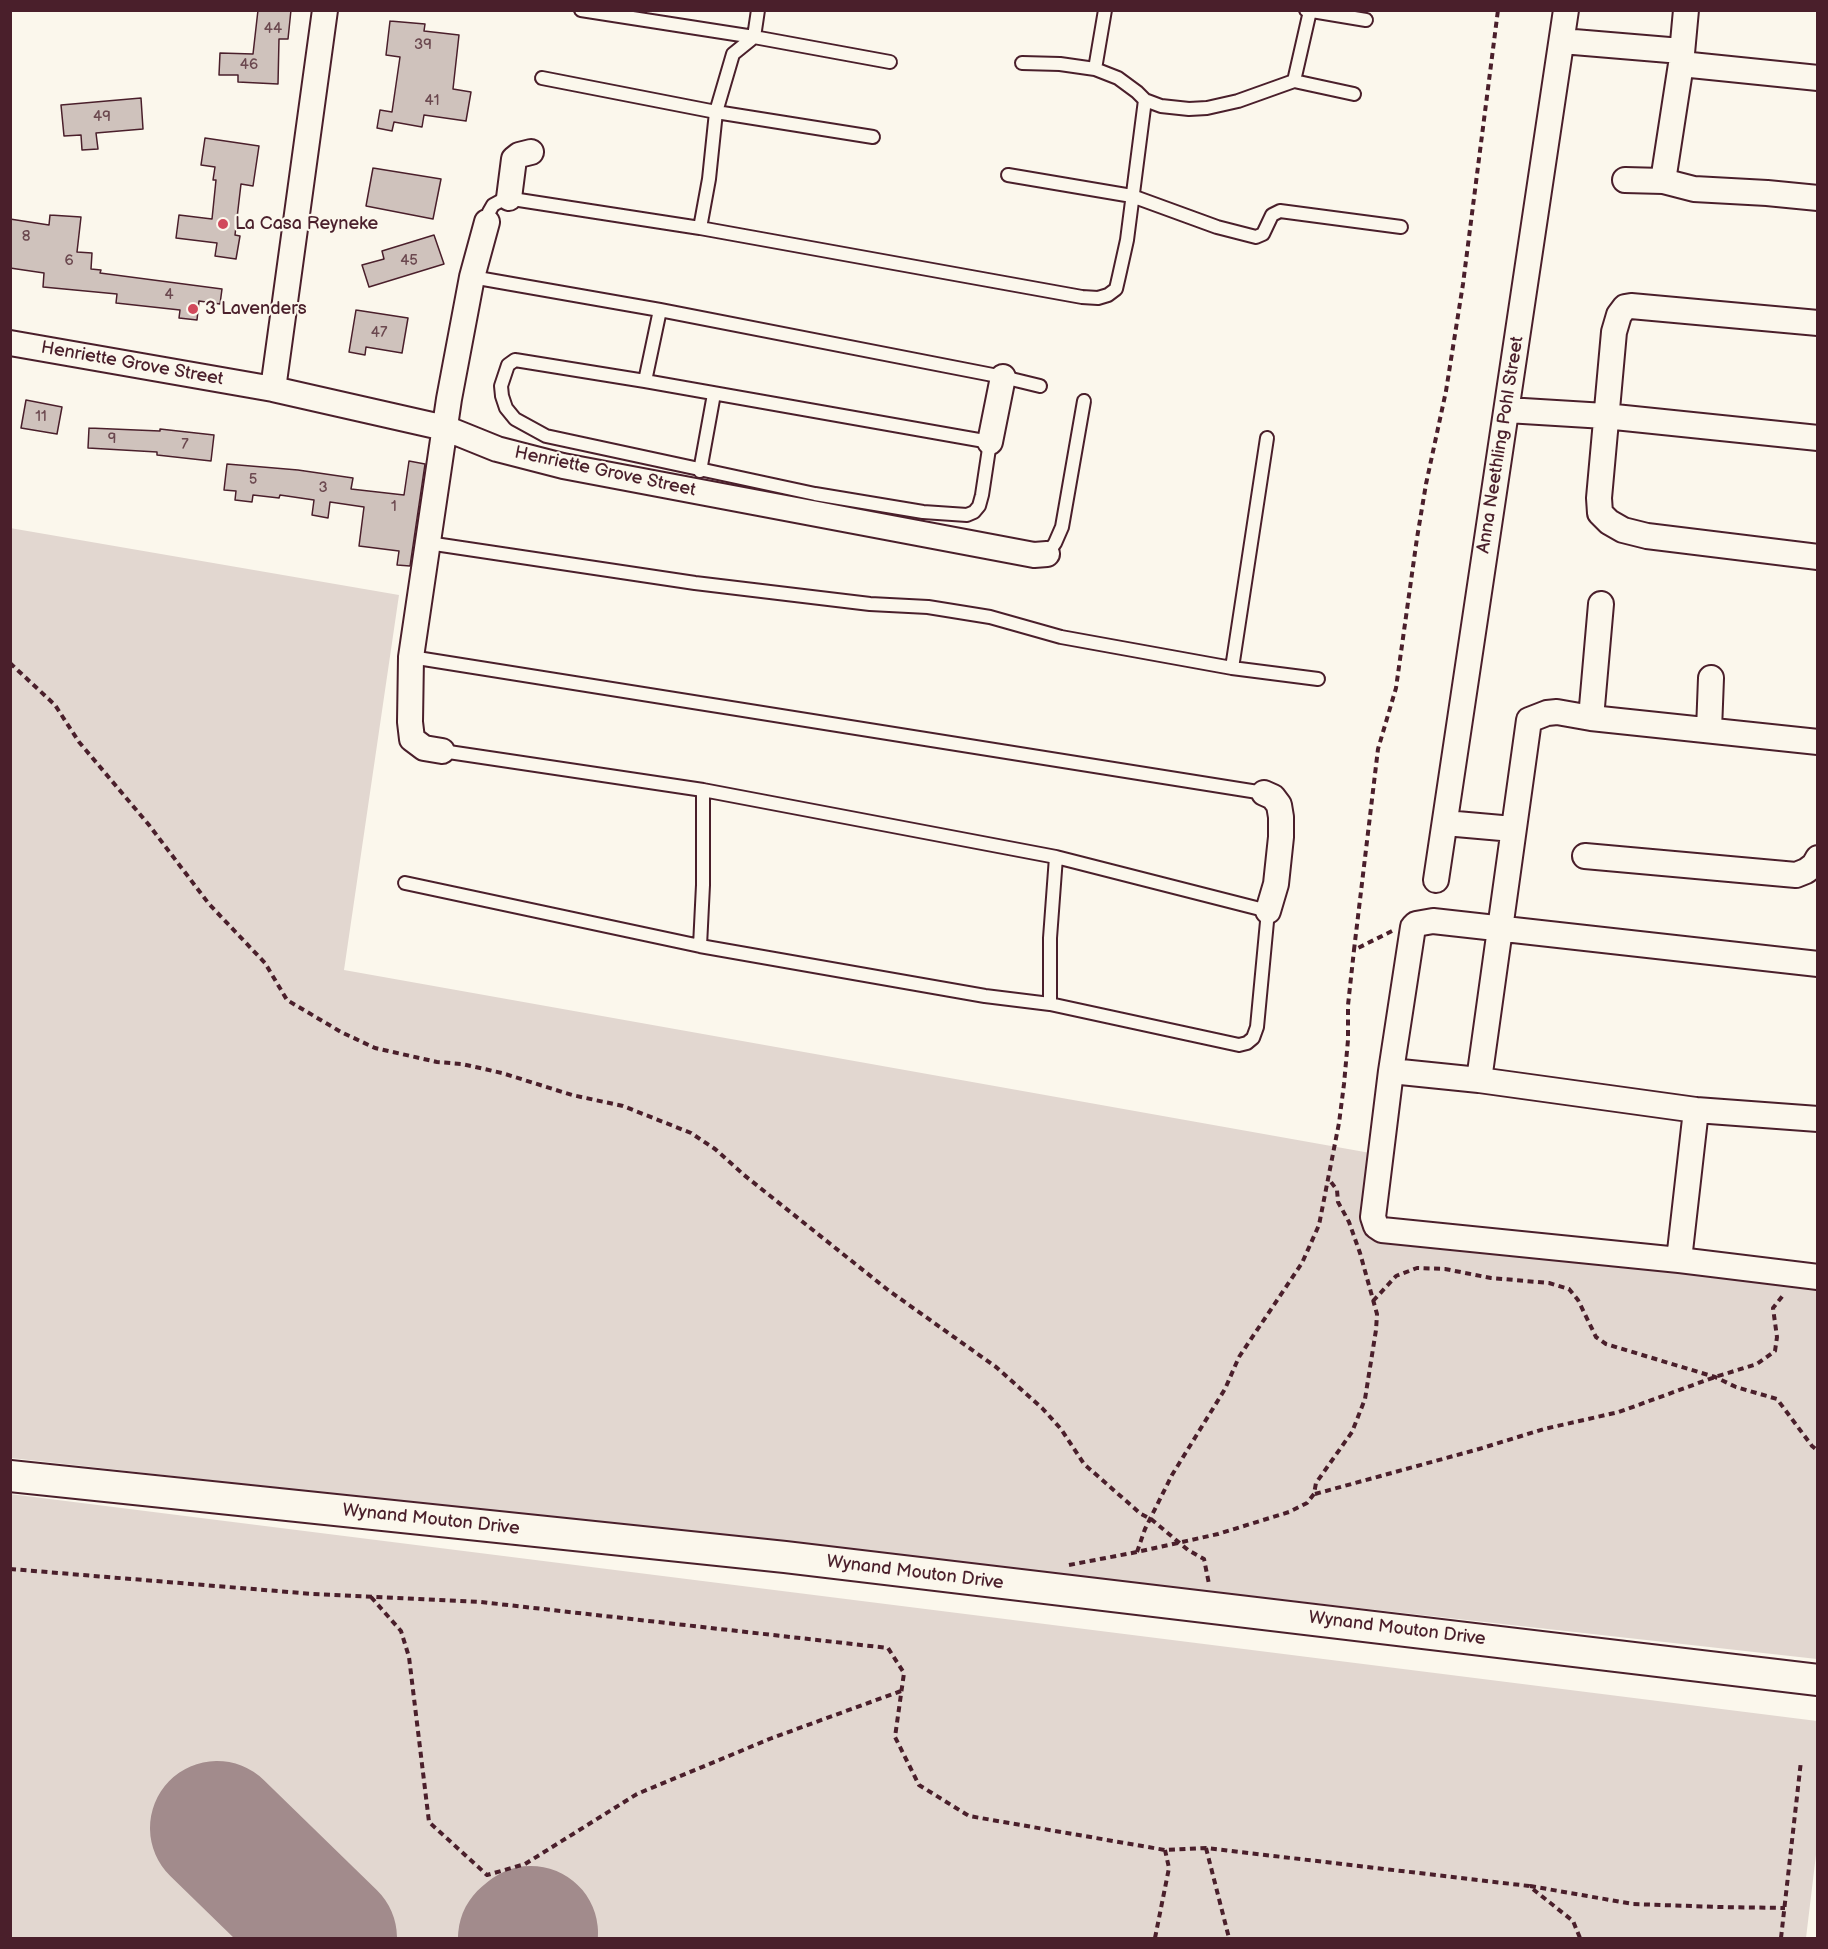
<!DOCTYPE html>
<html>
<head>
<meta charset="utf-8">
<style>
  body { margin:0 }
  #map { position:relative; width:1828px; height:1949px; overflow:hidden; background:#fbf7ec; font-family:"Balsamiq Sans",sans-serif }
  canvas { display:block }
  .frame { position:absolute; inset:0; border:12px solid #4a1f2b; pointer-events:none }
</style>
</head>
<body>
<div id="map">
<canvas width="1828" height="1949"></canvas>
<div class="frame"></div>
</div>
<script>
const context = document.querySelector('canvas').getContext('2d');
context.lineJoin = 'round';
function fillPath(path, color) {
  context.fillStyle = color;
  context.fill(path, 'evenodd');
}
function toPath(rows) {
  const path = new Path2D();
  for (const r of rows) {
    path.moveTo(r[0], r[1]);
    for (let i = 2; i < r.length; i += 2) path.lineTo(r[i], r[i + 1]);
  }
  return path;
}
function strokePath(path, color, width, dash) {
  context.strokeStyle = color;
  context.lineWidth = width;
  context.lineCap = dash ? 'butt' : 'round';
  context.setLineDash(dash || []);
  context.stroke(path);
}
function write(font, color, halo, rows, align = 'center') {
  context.font = font + ' "Balsamiq Sans",sans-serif';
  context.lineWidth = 4.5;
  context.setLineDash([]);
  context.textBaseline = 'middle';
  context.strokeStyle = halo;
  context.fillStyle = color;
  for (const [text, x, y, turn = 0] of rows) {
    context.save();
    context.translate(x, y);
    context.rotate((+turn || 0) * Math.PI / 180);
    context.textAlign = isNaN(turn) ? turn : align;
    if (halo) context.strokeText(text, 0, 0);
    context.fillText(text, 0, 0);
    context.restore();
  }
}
fillPath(toPath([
  [10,528,399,595,344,970,1376,1154,1368,1229,1817,1277,1817,1659,11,1458],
  [10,1494,1817,1721,1818,1838,1806,1938,11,1938]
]), '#e2d7d0');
strokePath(toPath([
  [217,1828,330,1938],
  [525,1938,531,1933]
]), '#a28b8c', 134);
const building = toPath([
  [258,10,291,10,288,39,279,39,278,84,238,82,238,75,219,75,220,53,253,54,258,10],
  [390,21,425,24,424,31,459,35,453,89,471,92,466,121,424,115,422,127,394,122,392,131,377,128,380,110,392,112,400,57,386,55,390,21],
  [141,98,143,129,96,133,98,149,82,150,81,135,64,136,61,105,141,98],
  [205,138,259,146,253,186,241,184,235,235,240,236,236,259,215,256,217,243,176,238,179,215,212,219,216,180,213,180,215,167,201,165,205,138],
  [373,168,441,179,433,219,366,206,373,168],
  [50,215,81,217,77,252,92,253,91,269,101,270,100,273,222,289,220,304,199,301,197,320,179,318,180,310,116,303,117,294,43,287,44,273,10,268,10,219,49,225,50,215],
  [434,235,444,264,369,287,362,265,384,259,382,251,434,235],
  [356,310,408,318,402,353,366,347,365,355,349,352,356,310],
  [26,400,62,407,57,434,21,428,26,400],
  [89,428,160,431,160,429,214,435,211,461,157,455,157,452,88,448,89,428],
  [409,461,425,464,410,566,397,565,399,551,359,546,364,507,330,502,328,518,312,515,314,500,280,495,279,498,253,495,252,502,235,500,236,491,224,490,227,464,298,470,353,478,351,489,404,495,409,461]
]);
fillPath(building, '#cfc2bc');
strokePath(building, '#4a1f2b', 1.5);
const service = toPath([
  [581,10,754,37,890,62],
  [1306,10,1366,20],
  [1022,63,1060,64,1095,69,1118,78,1137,92,1145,100,1161,106,1189,109,1207,108,1238,101,1294,81,1354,94],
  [1095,69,1105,10],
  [542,78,716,112,873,137],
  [1294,81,1310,11],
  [1008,175,1132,196,1217,227,1256,237,1263,234,1272,215,1280,211,1401,227],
  [487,222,489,212,493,205,506,198,700,228,1082,297,1098,298,1108,295,1116,289,1119,276,1127,240,1145,100],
  [700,228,709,179,716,112,733,54,754,37,758,10],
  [472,277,660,310,1003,377,1040,386],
  [515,360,645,381,990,442,982,495,979,506,974,512,967,515,923,512,815,494,546,436,515,419,506,408,502,396,501,386,508,365,515,360],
  [645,381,660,310],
  [700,471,714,394],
  [428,543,695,583,870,604,928,607,990,617,1061,637,1232,668,1318,679],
  [1047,554,1055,543,1062,527,1084,401],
  [411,657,1264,793],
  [1232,668,1267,438],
  [405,883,700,946,985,996,1050,1004,1239,1045,1247,1043,1253,1038,1257,1027,1268,911,1056,857,703,790,442,751],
  [700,946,703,885,703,790],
  [1050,1004,1050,938,1056,857]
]);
const minor = toPath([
  [1562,41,1681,51],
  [1681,64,1818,78],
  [1625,180,1663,181,1694,189,1767,193,1818,198],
  [1663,181,1681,64,1686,10],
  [509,198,514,159,519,155,531,152],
  [1818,323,1631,306,1625,307,1619,315,1614,332,1599,498,1600,513,1609,522,1623,530,1647,536,1818,557],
  [10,343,273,389,445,428,497,449,563,466,1034,555,1047,554],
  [273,389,325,10],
  [1507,410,1605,416,1818,438],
  [990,442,1003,377],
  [1591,718,1601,604],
  [1709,730,1711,678],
  [442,751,424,748,412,739,410,722,411,657,449,399,472,277,487,222],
  [1264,793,1273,797,1279,805,1281,817,1281,837,1276,884,1268,911],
  [1445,823,1513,829],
  [1585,856,1796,875,1806,871,1814,865,1818,858],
  [1436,880,1566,10],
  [1818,964,1433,921,1416,924,1413,927,1391,1071,1373,1217,1376,1226,1382,1230,1392,1231,1679,1260,1818,1277],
  [1391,1071,1479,1080,1696,1110,1818,1119],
  [1479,1080,1529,720,1547,713,1557,712,1591,718,1818,742],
  [1679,1260,1696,1110]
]);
const tertiary = toPath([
  [10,1476,785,1557,1818,1680]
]);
strokePath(service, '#4a1f2b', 16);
strokePath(minor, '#4a1f2b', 28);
strokePath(tertiary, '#4a1f2b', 34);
strokePath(toPath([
  [10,663,55,705,79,742,149,825,209,904,265,963,287,1000,341,1032,375,1048,437,1062,462,1064,502,1073,572,1095,623,1106,691,1133,715,1149,744,1175,888,1290,996,1367,1042,1408,1061,1429,1084,1464,1141,1514,1151,1519,1188,1550,1204,1559,1209,1584],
  [1392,931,1354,950,1378,749,1396,688,1417,538,1426,484,1446,391,1463,284,1498,10],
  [1373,1301,1396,1276,1417,1268,1445,1269,1491,1278,1549,1283,1569,1289,1578,1300,1596,1337,1606,1344,1715,1377,1736,1387,1777,1399,1812,1446,1818,1451],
  [1315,1494,1479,1449,1544,1429,1619,1412,1715,1377,1757,1364,1775,1351,1777,1337,1773,1308,1784,1294],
  [1137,1552,1145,1529,1172,1475,1225,1389,1239,1357,1302,1263,1319,1225,1339,1123,1344,1084,1348,1040,1348,1005,1354,950],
  [1069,1565,1137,1552,1218,1534,1289,1512,1307,1503,1314,1494,1316,1483,1352,1432,1365,1399,1376,1330,1377,1314,1360,1253,1349,1222,1338,1202,1337,1190,1328,1178],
  [10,1569,313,1594,481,1602,888,1648,904,1673,895,1737,919,1785,969,1816,1165,1850,1206,1848,1529,1886,1573,1921,1580,1938],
  [371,1597,401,1631,409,1657,429,1822,487,1875,525,1864,637,1794,772,1738,901,1691],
  [1206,1848,1229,1938],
  [1530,1886,1633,1904,1718,1907,1785,1908],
  [1155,1938,1169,1868,1165,1850],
  [1781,1938,1801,1761]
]), '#4a1f2b', 4, [6, 4.5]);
strokePath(service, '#fbf7ec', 12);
strokePath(minor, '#fbf7ec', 24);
strokePath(tertiary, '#fbf7ec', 30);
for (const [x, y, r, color] of [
  [223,224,6,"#d1495b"],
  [193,309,6,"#d1495b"]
]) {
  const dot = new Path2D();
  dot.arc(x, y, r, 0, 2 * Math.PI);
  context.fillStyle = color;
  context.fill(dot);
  strokePath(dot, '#fbf7ec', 2);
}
write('15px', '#6b484f', null, [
  ["44",273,29],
  ["39",423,45],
  ["46",249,65],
  ["41",432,101],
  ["49",102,117],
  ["8",26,237],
  ["6",69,261],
  ["45",409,261],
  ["4",169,295],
  ["47",379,333],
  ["11",41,417],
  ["9",112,439],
  ["7",185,445],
  ["5",253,480],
  ["3",323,488],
  ["1",394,507]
]);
write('18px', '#4a1f2b', '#fbf7ec', [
  ["La Casa Reyneke",235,224],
  ["3 Lavenders",205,309]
], 'left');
write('18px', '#4a1f2b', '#fbf7ec', [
  ["Henriette Grove Street",132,364,10],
  ["Anna Neethling Pohl Street",1501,445,-81],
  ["Henriette Grove Street",605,472,12],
  ["Wynand Mouton Drive",431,1520,6],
  ["Wynand Mouton Drive",915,1573,7],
  ["Wynand Mouton Drive",1397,1629,7]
]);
</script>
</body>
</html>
